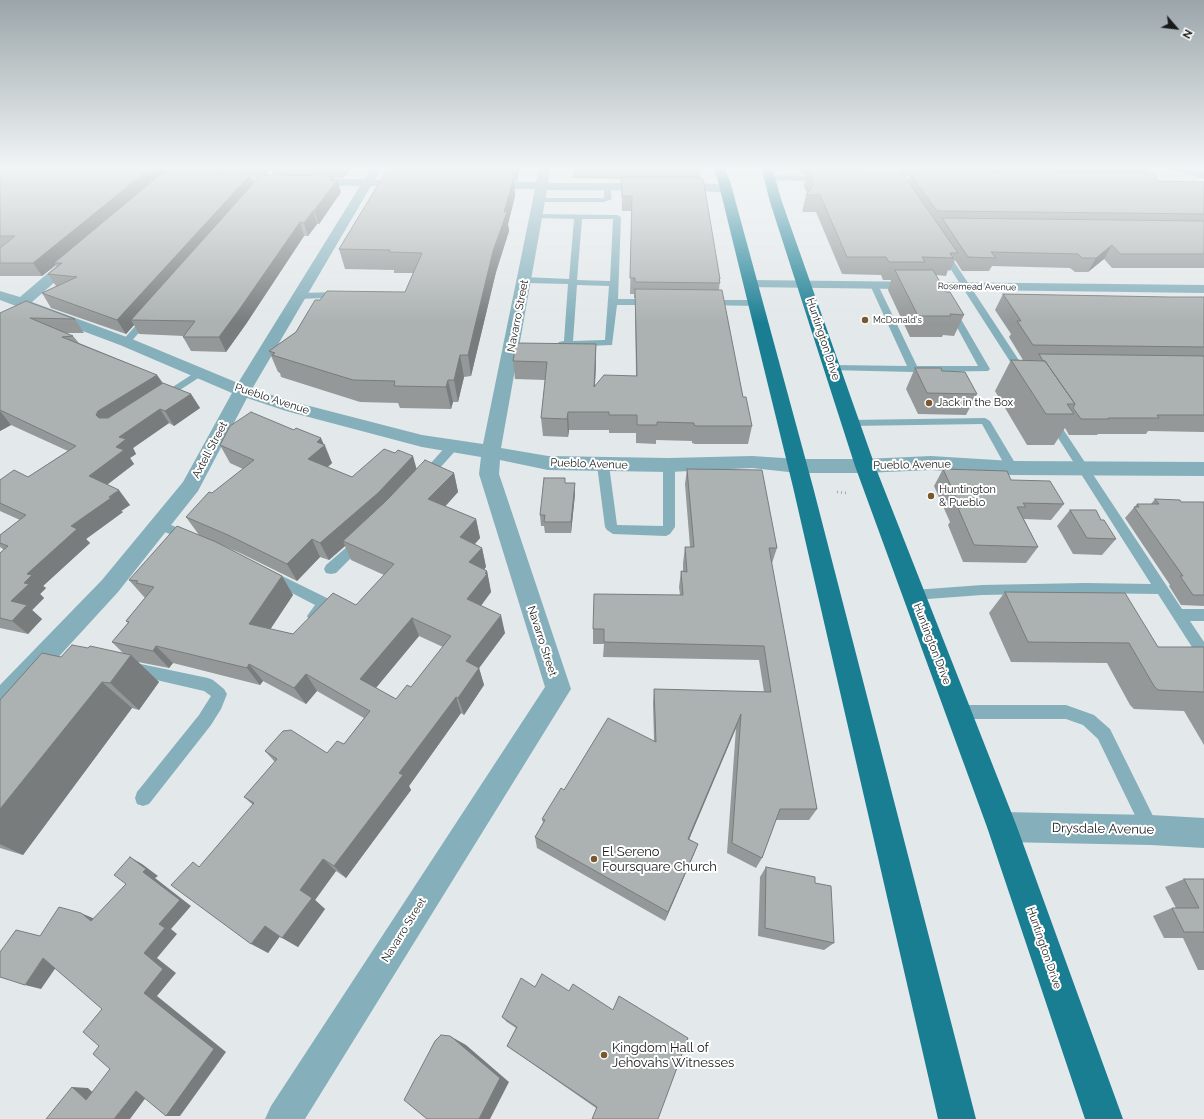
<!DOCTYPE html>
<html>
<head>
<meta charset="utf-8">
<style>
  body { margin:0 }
  #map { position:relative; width:1204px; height:1119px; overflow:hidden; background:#e3e8ea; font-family:Raleway,sans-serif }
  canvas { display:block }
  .north { position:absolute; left:1156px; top:8px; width:40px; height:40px; -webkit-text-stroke:3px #fff; paint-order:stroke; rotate:118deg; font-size:11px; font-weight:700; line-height:16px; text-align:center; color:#191b1b }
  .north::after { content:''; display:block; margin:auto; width:14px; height:18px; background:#191b1b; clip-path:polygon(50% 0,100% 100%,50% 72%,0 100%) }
</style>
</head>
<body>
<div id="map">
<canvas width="1204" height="1119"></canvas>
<div class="north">N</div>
</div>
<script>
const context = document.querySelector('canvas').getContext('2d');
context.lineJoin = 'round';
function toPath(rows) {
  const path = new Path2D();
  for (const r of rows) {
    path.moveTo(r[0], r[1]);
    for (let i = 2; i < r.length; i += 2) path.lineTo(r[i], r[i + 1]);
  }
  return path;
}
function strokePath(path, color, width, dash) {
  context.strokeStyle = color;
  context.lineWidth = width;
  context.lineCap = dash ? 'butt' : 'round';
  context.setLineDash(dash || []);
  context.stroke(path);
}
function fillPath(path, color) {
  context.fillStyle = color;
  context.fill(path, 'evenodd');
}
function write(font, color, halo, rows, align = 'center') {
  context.font = font + ' Raleway,sans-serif';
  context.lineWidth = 4;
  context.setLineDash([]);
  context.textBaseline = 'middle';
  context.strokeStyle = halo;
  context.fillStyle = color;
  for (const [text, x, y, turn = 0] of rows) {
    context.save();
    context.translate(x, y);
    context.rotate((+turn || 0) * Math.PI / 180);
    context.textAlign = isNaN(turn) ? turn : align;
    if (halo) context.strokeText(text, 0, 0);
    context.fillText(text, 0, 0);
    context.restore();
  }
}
strokePath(toPath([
  [837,492,847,493]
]), '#a3a7a9', 2.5, [1, 3]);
fillPath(toPath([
  [884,167,890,167,902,185,901,186,897,186,884,167],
  [607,185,610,187,612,199,604,202,540,202,536,200,540,198,604,198,604,187,607,185],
  [534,214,617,215,621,217,618,299,651,299,655,302,651,305,617,305,612,345,562,347,557,344,559,342,564,341,568,284,525,283,521,280,525,277,569,279,574,219,537,218,534,218,534,214],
  [582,219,613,219,610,281,577,280,582,219],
  [577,285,609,286,605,340,573,341,577,285],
  [940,249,943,249,947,251,1028,374,1027,376,1023,377,1018,374,939,251,940,249],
  [874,282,878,285,917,366,978,366,947,309,951,306,955,309,990,369,988,371,914,372,829,370,827,368,829,366,832,365,907,366,870,285,874,282],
  [342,292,346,295,345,297,299,299,295,296,299,293,342,292],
  [707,300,756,300,760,303,756,306,704,305,703,303,707,300],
  [147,315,152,318,150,320,129,344,123,344,121,342,123,340,144,316,147,315],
  [199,370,204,373,203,375,166,399,162,400,157,397,199,370],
  [1051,416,1055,417,1182,609,1204,609,1204,621,1190,621,1204,642,1204,660,1199,658,1158,594,1085,593,982,595,914,600,909,599,907,595,909,591,914,590,982,585,1085,583,1151,584,1046,419,1051,416],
  [985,418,990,421,1018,468,1016,471,1008,471,982,424,850,426,845,423,850,420,985,418],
  [453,442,457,443,459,446,457,449,429,480,421,480,419,477,421,474,449,443,453,442],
  [603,461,607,462,609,465,617,525,663,526,663,465,665,462,673,462,675,465,675,527,670,534,666,536,613,534,607,530,605,527,597,465,599,462,603,461],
  [159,520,193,534,195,537,193,540,189,542,155,528,153,525,155,522,159,520],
  [360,537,364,539,366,542,364,545,336,573,331,574,326,573,324,569,326,565,356,539,360,537],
  [270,570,329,599,331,603,319,620,314,622,309,620,307,616,315,605,265,579,263,575,265,571,270,570],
  [131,662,208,678,213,680,224,689,227,694,221,709,211,725,149,804,143,806,137,804,135,798,137,792,199,715,211,696,204,691,126,673,124,668,126,663,131,662],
  [958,705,1066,705,1094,715,1110,729,1157,824,1160,830,1157,836,1151,839,1145,836,1098,739,1083,725,1066,719,958,719,953,717,950,712,953,707,958,705]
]), '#85afbb');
fillPath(toPath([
  [173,167,185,167,153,197,145,197,143,194,145,191,173,167],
  [372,167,382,167,375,179,384,181,386,183,384,185,380,186,371,186,252,389,298,403,422,435,483,444,535,189,484,189,480,187,478,185,480,183,484,181,536,182,540,167,550,167,548,183,703,183,726,185,730,187,732,189,730,191,726,193,703,191,547,190,501,448,548,456,669,458,752,456,798,459,865,459,931,456,1012,461,1204,462,1204,476,1012,475,931,470,865,473,798,473,752,468,669,472,548,470,500,460,499,474,571,689,305,1119,265,1119,271,1106,545,687,479,474,481,457,422,447,286,411,247,398,198,491,118,592,9,711,0,715,0,685,102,580,183,482,232,393,120,345,0,300,0,291,20,297,69,255,74,254,79,255,81,258,79,261,32,302,132,339,238,383,360,186,222,184,218,183,216,181,218,179,222,178,364,179,372,167],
  [1166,167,1183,167,1204,172,1204,179,1168,169,1166,167],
  [770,175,835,176,839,177,841,179,839,181,835,182,766,180,764,178,766,176,770,175],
  [751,280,1204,285,1204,293,746,287,744,284,746,281,751,280],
  [1002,812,1151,815,1204,818,1204,848,1151,845,1002,842,992,837,987,827,992,817,1002,812]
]), '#85afbb');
fillPath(toPath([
  [713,167,724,167,730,181,813,487,976,1119,938,1119,793,487,718,181,713,167],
  [761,167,772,167,782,202,875,466,1017,827,1123,1119,1085,1119,987,827,855,466,770,202,761,167]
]), '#1a7e93');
fillPath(toPath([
  [3,167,352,167,343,178,334,178,341,192,319,224,317,224,308,236,304,236,246,324,226,352,191,351,183,337,184,336,139,334,134,325,126,334,51,308,42,293,56,286,48,274,57,267,56,265,42,276,0,276,0,169],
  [174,168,176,174,163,174,170,169],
  [271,169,273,175,266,175],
  [251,177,258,177,253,183],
  [395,167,520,167,517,181,514,181,515,196,508,224,509,231,496,272,471,376,464,377,458,402,453,402,451,409,400,408,398,403,360,402,281,377,280,373,278,372,269,351,296,332,405,292,413,273,394,273,394,270,345,269,339,249,395,170],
  [573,167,701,167,700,178,720,279,719,290,743,397,752,426,748,444,695,444,692,443,692,441,656,440,656,444,636,443,636,433,609,433,609,430,569,430,568,437,543,436,541,418,545,380,515,379,513,361,596,344,596,362,595,385,636,376,635,298,634,298,634,294,630,294,632,211,622,211,621,179,573,178],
  [798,167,862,167,864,171,908,181,910,175,904,175,898,167,1152,167,1148,173,1157,181,1204,182,1204,268,1112,268,1104,259,1088,272,1075,272,1070,268,992,266,989,271,962,271,955,260,950,271,948,270,946,276,936,275,946,292,964,315,954,336,943,335,942,337,910,337,888,290,891,280,883,280,881,275,842,274,816,212,802,212,806,195,807,193,804,187,806,174,801,174],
  [1003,294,1170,297,1204,297,1204,432,1148,431,1146,434,1098,434,1097,435,1069,435,1065,428,1054,445,1027,445,995,391,1011,360,1023,360,1009,337,1011,334,995,310],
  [0,313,75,319,84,333,66,333,73,336,79,343,157,375,163,383,191,394,200,408,174,426,169,423,133,448,136,454,130,458,134,464,107,485,130,505,121,511,123,512,86,539,90,543,43,586,46,588,40,594,44,598,32,610,42,619,28,634,0,628,0,553,4,550,0,547,0,535,20,520,0,511,0,480,28,477,68,451,11,425,0,431],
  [915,368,942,371,977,394,966,415,918,414,906,389],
  [220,445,325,445,332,463,328,467,352,477,416,469,454,473,458,492,445,506,476,519,480,538,475,544,482,548,486,567,484,569,487,571,491,592,481,606,505,633,479,668,484,685,464,715,461,713,409,786,411,790,346,878,336,871,315,900,325,909,298,947,280,936,268,953,200,866,253,805,244,797,275,762,265,751,327,753,344,744,364,718,317,691,306,704,263,681,260,685,173,663,169,668,138,662,159,682,139,710,132,708,23,855,0,848,0,700,61,657,88,648,123,653,112,642,128,623,126,621,145,598,129,580,199,535,186,517,212,493,243,469,230,463],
  [217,543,240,553,297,581,320,557,329,560,345,546,351,560,384,575,356,605,293,634,270,629,293,595,282,576],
  [419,636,443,647,411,687,396,699,376,688],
  [687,469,777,548,772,563,771,563,817,809,809,820,776,820,762,858,756,868,727,853,736,728,689,839,698,844,694,854,665,921,537,848,535,837,543,823,542,819,564,790,654,741,653,703,654,689,764,692,759,660,603,657,604,644,593,644,593,629,680,595,679,587,681,571,683,571,683,563,685,547,690,547,685,484],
  [943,469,1064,504,1051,520,1024,519,1038,547,1026,563,963,562,948,525,950,522,934,486],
  [565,483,575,494,571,533,545,533,544,526,541,526,540,515],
  [1155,499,1181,502,1204,502,1204,606,1181,605,1169,586,1170,585,1125,518,1137,504,1151,504],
  [1070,510,1101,520,1116,539,1102,555,1073,554,1057,526],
  [1005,592,1158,647,1204,647,1204,745,1184,711,1134,709,1130,705,1107,663,1011,662,989,613],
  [766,867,815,883,834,943,824,950,758,936,760,877],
  [1184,879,1204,879,1204,970,1198,970,1183,938,1164,938,1153,916,1172,908,1176,908,1165,887],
  [502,1017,658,1119,596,1108,507,1046,516,1028,507,1022]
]), '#949899');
fillPath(toPath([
  [152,167,173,167,174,168,170,169,58,263,54,263,56,265,42,276,33,263],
  [260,167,270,167,271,169,264,177],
  [340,167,352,167,343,178],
  [516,167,520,167,517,181,515,168],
  [512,172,513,179,514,177,515,196,508,224,509,231,496,272,471,376,468,355],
  [250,175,255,187,131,320,134,325,126,334,117,320],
  [333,176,335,183,337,180,341,192,319,224,314,211,330,180],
  [313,211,317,224,308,236,304,223],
  [300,222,304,236,246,324,226,352,219,337],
  [1112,245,1104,259,1088,272,1096,258],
  [596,344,596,362,594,405,594,387],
  [460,355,464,377,458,402,454,380],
  [157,375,166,389,107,430,96,415,98,411],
  [448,380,453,402,451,409,446,387],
  [191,394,200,408,174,426,165,411],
  [160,409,169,423,133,448,136,454,130,458,134,464,100,490,89,476,116,447,119,437],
  [0,411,11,425,0,431],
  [568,412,569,430,568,437,567,419],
  [321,438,332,463,316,477,308,459,317,442],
  [413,456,418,474,343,541,345,546,329,560,320,543],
  [454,473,458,492,434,519,428,499],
  [575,483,575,494,571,533,571,522],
  [119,490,130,505,121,511,123,512,86,539,90,543,43,586,46,588,40,594,44,598,32,610,42,619,28,634,12,621,11,601,27,574,71,526],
  [476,519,480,538,464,556,460,537],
  [312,539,320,557,297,581,287,564],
  [482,548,486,567,474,581,469,562],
  [487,571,491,592,472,617,467,599],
  [282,576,293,595,262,642,249,624],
  [501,615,505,633,471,679,466,661],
  [412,618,419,636,369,696,360,679],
  [156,646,173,663,169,668,153,651],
  [131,655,159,682,139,710,110,683],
  [249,664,263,681,260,685,247,668],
  [479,668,484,685,464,715,458,698],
  [306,674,317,691,306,704,294,688],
  [102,682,132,708,23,855,0,844,0,809],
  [456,697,461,713,409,786,411,790,346,878,334,866,399,773],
  [741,714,736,728,685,849,688,839],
  [698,844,694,854,665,921,668,912],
  [130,857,142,864,158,876,155,878,191,906,171,929,177,934,157,958,176,973,157,996,226,1052,180,1116,166,1116,144,993,144,953,159,924],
  [323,859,336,871,315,900,325,909,298,947,282,938,300,890],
  [81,913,95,919,91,921],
  [265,926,281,935,268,953,251,944],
  [43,958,59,963,41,989,25,985],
  [450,1036,466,1045,509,1082,490,1119,479,1119],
  [72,1087,88,1088,102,1101,86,1100],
  [136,1091,150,1092,130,1119,114,1119]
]), '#787c7d');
const building = toPath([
  [3,167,152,167,33,263,0,263,0,248,15,236,0,236,0,169,3,167],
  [435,167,516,167,515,168,435,167],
  [621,167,701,167,701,169,621,169,621,167],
  [808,167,862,167,864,171,901,171,958,253,950,253,953,258,922,257,925,262,889,262,886,257,847,257,820,195,806,195,814,184,808,170,810,170,808,167],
  [387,170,512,172,511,177,514,177,504,212,507,212,493,251,468,355,460,355,454,380,448,380,446,387,394,386,395,381,353,380,272,355,275,353,269,351,296,332,315,300,320,300,327,291,405,292,422,253,389,252,390,250,339,249,387,170],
  [914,171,1155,173,1157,181,1204,182,1204,214,937,211,910,174,917,174,914,171],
  [161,174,250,175,117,320,42,293,77,277,48,274,62,263,54,263,161,174],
  [261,175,333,176,330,180,337,180,314,211,313,211,304,223,300,222,239,310,219,337,183,337,195,321,131,320,261,175],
  [621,178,703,178,720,279,719,279,720,283,635,282,635,278,630,278,632,196,622,196,621,178],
  [942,218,1204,221,1204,254,1120,254,1112,245,1096,258,1082,258,1078,254,991,252,996,258,968,257,942,218],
  [895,270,933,270,946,292,950,292,964,315,950,314,951,316,918,316,895,270],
  [635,289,722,290,743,397,746,397,752,426,697,426,694,425,694,423,657,422,657,425,637,425,637,415,609,415,609,412,568,412,567,419,541,418,547,362,513,361,516,343,596,344,594,387,604,375,637,376,635,289],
  [1003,294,1170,297,1204,297,1204,347,1033,345,1017,321,1021,321,1003,294],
  [26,301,75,319,30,318,73,336,62,337,157,375,98,411,96,415,99,418,108,418,163,383,191,394,165,411,160,409,119,437,126,439,116,447,124,450,89,476,119,490,109,497,111,498,71,526,77,529,27,574,32,575,24,583,29,584,11,601,27,605,12,621,0,618,0,553,8,546,0,543,0,535,26,515,0,503,0,480,14,470,28,477,76,446,0,410,0,313,26,301],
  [1039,354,1204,356,1204,415,1157,415,1159,418,1108,418,1109,419,1081,419,1073,408,1075,404,1045,361,1043,361,1039,354],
  [1011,360,1045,361,1075,404,1067,404,1074,414,1046,414,1011,360],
  [915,368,941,368,942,371,965,372,977,394,927,393,915,368],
  [251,412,294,430,296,428,321,438,317,442,325,445,308,459,352,477,384,449,395,453,398,450,413,456,378,493,320,543,312,539,287,564,228,535,186,517,209,492,212,493,254,460,220,445,230,426,251,412],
  [425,460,454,473,428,499,476,519,460,537,482,548,469,562,487,571,485,573,487,574,467,599,501,615,466,661,479,668,458,698,456,697,399,773,403,775,334,866,323,859,300,890,312,898,282,938,265,926,251,944,171,885,193,862,199,867,254,803,244,797,277,759,265,751,283,731,291,730,327,753,337,741,344,744,370,711,306,674,294,688,249,664,247,668,156,646,153,651,112,642,129,622,126,621,154,587,136,583,138,581,129,580,177,526,216,542,282,576,249,624,293,634,333,593,356,605,394,564,343,541,387,500,425,460],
  [412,618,451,636,411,687,407,685,396,699,360,679,412,618],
  [687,469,762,470,777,548,769,548,817,809,780,809,762,858,732,843,741,714,688,839,698,844,668,912,535,837,545,820,542,819,561,788,564,790,608,718,656,742,654,689,771,692,764,646,604,642,604,629,593,629,594,594,683,595,681,571,687,572,685,547,694,547,687,469],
  [943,469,1007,471,1011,480,1050,481,1064,504,1023,503,1026,507,1017,507,1038,547,974,545,958,508,961,508,943,469],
  [544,478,565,478,565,483,575,483,571,522,544,522,545,515,540,515,544,478],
  [1155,499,1180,500,1181,502,1204,502,1204,595,1193,595,1180,576,1183,576,1134,507,1139,507,1137,504,1159,504,1155,499],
  [1070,510,1096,510,1101,520,1104,520,1116,539,1087,538,1070,510],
  [1005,592,1125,593,1158,647,1204,647,1204,692,1158,690,1154,686,1129,643,1028,642,1005,592],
  [72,645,88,648,90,646,131,655,110,683,102,682,0,809,0,700,42,653,61,657,72,645],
  [130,857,146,869,143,872,180,900,159,924,165,928,144,953,163,969,144,993,214,1049,166,1116,136,1091,114,1119,46,1119,72,1087,86,1100,110,1069,93,1054,99,1046,83,1032,102,1009,43,958,25,985,0,977,0,952,16,930,40,936,59,907,81,913,91,921,126,884,114,875,130,857],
  [766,867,815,877,815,883,831,886,834,943,765,928,766,867],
  [1184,879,1204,879,1204,933,1203,932,1184,932,1172,908,1199,908,1184,879],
  [542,974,569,991,573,984,613,1010,619,996,688,1038,658,1119,592,1119,597,1107,507,1046,517,1027,502,1017,521,978,535,987,542,974],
  [441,1035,450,1036,454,1039,500,1078,479,1119,427,1119,404,1100,435,1041,441,1035]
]);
fillPath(building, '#acb1b2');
strokePath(building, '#787c7d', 1);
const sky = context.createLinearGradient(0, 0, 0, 323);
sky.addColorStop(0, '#9ba6aa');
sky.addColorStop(0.52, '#f2f5f6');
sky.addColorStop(1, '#f2f5f600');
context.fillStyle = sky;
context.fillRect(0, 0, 1204, 323);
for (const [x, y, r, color] of [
  [865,320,4,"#79582f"],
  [929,403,4,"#79582f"],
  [931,496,4,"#79582f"],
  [594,859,4,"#79582f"],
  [604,1055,4,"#79582f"]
]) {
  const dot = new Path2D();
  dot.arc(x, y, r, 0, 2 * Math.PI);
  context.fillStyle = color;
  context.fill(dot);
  strokePath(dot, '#fff', 1.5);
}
write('9px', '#191b1b', '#fff', [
  ["Rosemead Avenue",977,287,1]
]);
write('9px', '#191b1b', '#fff', [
  ["McDonald's",873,320]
], 'left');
write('11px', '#191b1b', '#fff', [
  ["Navarro Street",518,316,-79],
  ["Huntington Drive",823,339,72],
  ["Pueblo Avenue",272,399,18],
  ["Axtell Street",210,450,-62],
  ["Pueblo Avenue",589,464,2],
  ["Pueblo Avenue",912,465,-1],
  ["Navarro Street",542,641,72],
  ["Huntington Drive",932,644,69],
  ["Navarro Street",404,930,-58],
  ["Huntington Drive",1044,948,71]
]);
write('11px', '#191b1b', '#fff', [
  ["Jack in the Box",937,403],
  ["Huntington",939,490],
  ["& Pueblo",939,503]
], 'left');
write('13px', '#191b1b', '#fff', [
  ["Drysdale Avenue",1103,829,1]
]);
write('13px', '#191b1b', '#fff', [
  ["El Sereno",602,852],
  ["Foursquare Church",602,867],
  ["Kingdom Hall of",612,1048],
  ["Jehovahs Witnesses",612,1063]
], 'left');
</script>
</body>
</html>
